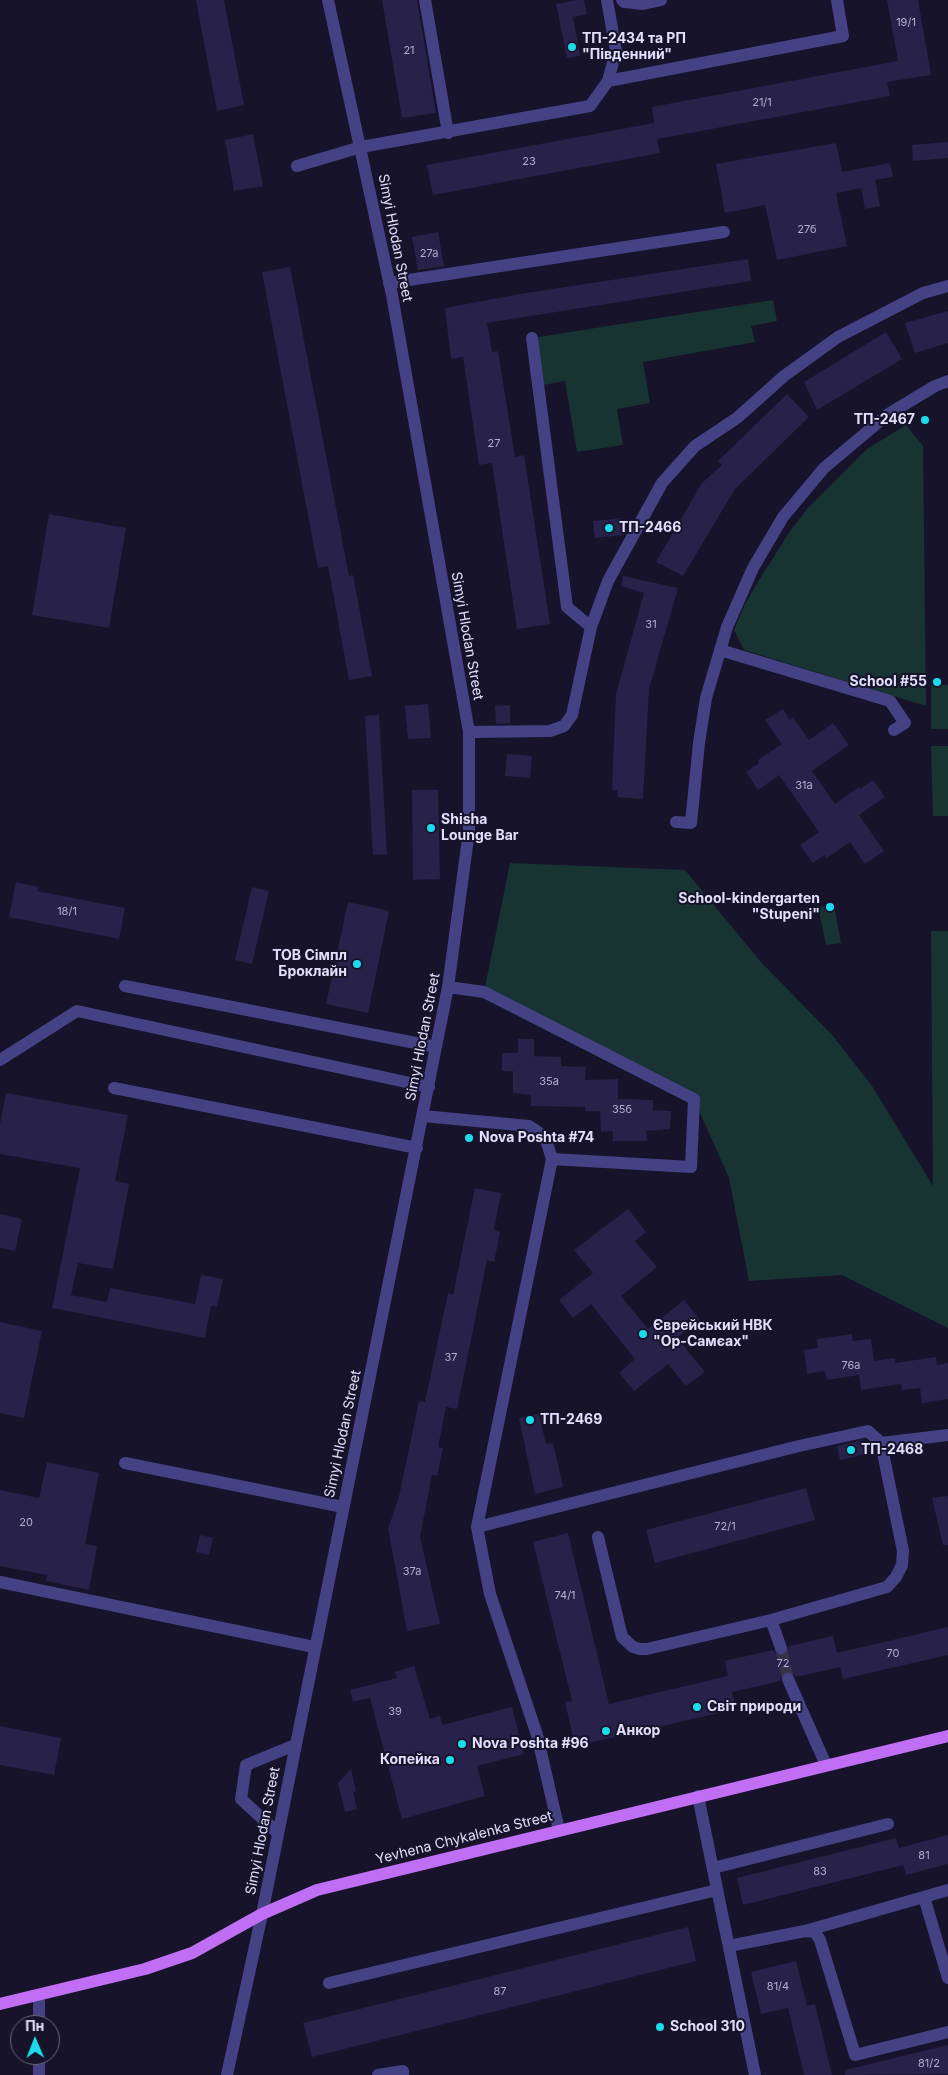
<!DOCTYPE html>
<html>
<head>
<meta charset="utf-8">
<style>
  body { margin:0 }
  #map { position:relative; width:948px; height:2075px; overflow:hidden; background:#17132a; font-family:Inter,sans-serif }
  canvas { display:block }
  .north { position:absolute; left:10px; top:2015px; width:50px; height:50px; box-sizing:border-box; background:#17132a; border:1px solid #68657e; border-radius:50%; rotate:359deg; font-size:14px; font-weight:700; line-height:20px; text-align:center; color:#e2dffd }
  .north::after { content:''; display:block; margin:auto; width:18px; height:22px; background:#1bdced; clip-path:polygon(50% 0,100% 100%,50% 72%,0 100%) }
</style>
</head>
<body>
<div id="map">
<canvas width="948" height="2075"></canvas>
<div class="north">Пн</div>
</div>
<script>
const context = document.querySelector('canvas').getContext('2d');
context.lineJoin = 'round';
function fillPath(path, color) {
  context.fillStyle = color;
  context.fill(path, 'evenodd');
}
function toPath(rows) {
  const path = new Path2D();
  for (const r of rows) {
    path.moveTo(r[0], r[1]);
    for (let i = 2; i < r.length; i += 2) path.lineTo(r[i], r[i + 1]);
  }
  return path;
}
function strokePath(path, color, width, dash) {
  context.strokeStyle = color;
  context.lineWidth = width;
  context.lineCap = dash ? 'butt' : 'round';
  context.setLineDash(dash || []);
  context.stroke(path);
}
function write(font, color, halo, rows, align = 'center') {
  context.font = font + ' Inter,sans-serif';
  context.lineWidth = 4;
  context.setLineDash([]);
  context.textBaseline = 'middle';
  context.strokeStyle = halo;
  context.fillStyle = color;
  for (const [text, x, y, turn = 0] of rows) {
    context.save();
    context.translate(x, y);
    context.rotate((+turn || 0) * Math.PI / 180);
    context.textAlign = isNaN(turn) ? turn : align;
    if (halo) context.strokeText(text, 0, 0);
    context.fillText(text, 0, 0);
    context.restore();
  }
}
fillPath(toPath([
  [773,300,777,321,751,326,755,342,643,362,650,403,617,409,623,445,577,452,565,381,538,386,532,338],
  [906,425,923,446,926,706,744,650,734,630,745,604,759,580,790,531,808,508,867,449],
  [931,685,948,685,948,729,931,729],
  [931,746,948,746,948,816,933,816],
  [510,863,685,870,760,961,833,1036,872,1086,933,1186,931,931,948,931,948,1328,842,1275,749,1281,729,1178,694,1099,484,992],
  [834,905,841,943,826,945,818,907]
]), '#173432');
fillPath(toPath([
  [196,0,224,0,244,105,217,111],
  [382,0,417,0,436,113,402,118],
  [577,0,584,0,587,14,573,17,580,56,567,58,556,4],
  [887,0,918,0,931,75,887,82,890,96,657,139,660,153,433,195,427,165,654,123,652,107,898,61],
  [253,134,263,186,234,191,225,140],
  [948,142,948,158,913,161,912,145],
  [836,143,842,172,890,163,893,177,875,180,880,206,865,209,861,188,836,193,847,246,777,260,765,205,725,213,716,164],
  [438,232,444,266,418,270,412,237],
  [748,259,751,281,487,323,492,352,498,351,515,457,524,455,550,624,517,629,492,463,479,465,463,357,451,359,445,308,520,294],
  [290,267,349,576,353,575,372,676,349,680,328,566,318,568,262,272],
  [948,311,948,343,915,353,905,323],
  [886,332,902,359,817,410,804,382],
  [787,394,809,417,735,489,683,576,656,562,702,483,722,465,718,461],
  [49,514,126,528,109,628,32,615],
  [623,518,624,535,595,538,593,521],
  [623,576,678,588,649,689,643,799,618,797,617,790,612,790,616,694,644,593,621,586],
  [428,704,431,738,408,739,405,706],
  [510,705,510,723,496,724,495,706],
  [783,709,790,720,793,717,809,740,833,723,849,745,812,771,835,804,859,787,860,789,873,780,885,797,859,815,884,851,865,864,850,842,827,858,824,855,813,863,800,845,819,832,779,775,758,790,746,772,759,763,758,760,782,744,765,720],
  [379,715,387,854,373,855,365,716],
  [507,754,532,756,530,778,505,776],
  [412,790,438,790,440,879,413,880],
  [16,882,38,887,37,891,125,908,119,939,9,917],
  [252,887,269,891,252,964,235,960],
  [348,902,389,911,368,1013,326,1004],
  [518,1039,534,1039,534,1056,561,1057,561,1066,586,1067,585,1080,618,1079,618,1099,653,1100,653,1110,671,1111,670,1129,646,1131,647,1141,613,1141,613,1131,601,1132,600,1111,585,1111,585,1107,531,1106,531,1095,513,1093,513,1071,502,1071,502,1053,518,1053],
  [6,1093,128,1115,115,1181,129,1184,113,1269,78,1263,71,1295,107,1302,110,1288,195,1304,201,1275,223,1279,217,1307,211,1306,205,1338,52,1308,80,1168,0,1154,0,1124],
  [475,1188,501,1193,494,1230,500,1232,494,1262,487,1260,457,1409,446,1407,438,1447,443,1448,437,1476,432,1475,420,1537,440,1624,407,1631,388,1528,398,1501,419,1401,425,1402,448,1293,453,1295],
  [628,1209,646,1232,635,1241,657,1267,621,1296,648,1329,684,1300,700,1320,677,1338,705,1372,686,1386,668,1364,634,1391,619,1373,635,1359,591,1304,573,1318,559,1300,593,1273,574,1250],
  [0,1214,22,1219,15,1251,0,1248],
  [0,1322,42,1331,24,1418,0,1413],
  [852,1334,853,1341,871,1339,874,1361,895,1358,895,1363,936,1357,937,1365,948,1363,948,1399,922,1403,920,1388,902,1390,901,1384,861,1390,859,1375,827,1380,825,1371,807,1374,804,1350,818,1348,817,1339],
  [539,1414,546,1444,553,1443,563,1487,535,1494,519,1418],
  [863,1440,866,1454,840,1460,837,1446],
  [47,1462,99,1473,85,1544,97,1546,89,1590,46,1581,47,1575,0,1566,0,1490,39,1498],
  [806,1488,815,1520,655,1563,646,1530],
  [948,1496,948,1545,943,1545,932,1498],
  [568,1533,609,1704,728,1676,725,1661,773,1650,776,1654,783,1656,787,1653,789,1646,833,1636,837,1653,948,1627,948,1655,843,1679,840,1667,796,1677,792,1672,785,1671,781,1675,780,1681,732,1692,736,1709,575,1746,565,1702,572,1701,533,1542],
  [200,1535,213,1538,209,1555,196,1552],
  [414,1666,430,1719,440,1716,442,1725,512,1707,524,1754,477,1766,485,1796,402,1819,370,1698,353,1702,350,1690,397,1678,395,1672],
  [0,1726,61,1738,54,1775,0,1765],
  [351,1769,356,1791,353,1792,357,1809,345,1812,338,1783],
  [948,1835,948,1864,906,1875,903,1865,743,1905,737,1878,896,1838,899,1848],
  [688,1927,696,1961,312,2057,303,2023],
  [796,1961,807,2006,815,2004,832,2075,804,2075,788,2008,761,2014,751,1972],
  [948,2045,948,2074,845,2075,845,2070]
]), '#28214a');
strokePath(toPath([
  [781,1648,788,1679]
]), '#35324a', 12, [12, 6]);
strokePath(toPath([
  [425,0,448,133],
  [607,0,616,51,608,81],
  [622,0,624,2,643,4,661,0],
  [297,166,361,147,590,106,608,81,843,36,837,0],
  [389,283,724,232],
  [532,338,567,607,591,627],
  [720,650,890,701,905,723,894,730],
  [469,732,550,731,564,726,572,715,591,627,608,581,662,483,695,446,737,418,784,376,838,337,923,293,948,286],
  [676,822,691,823,699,743,706,698,727,627,753,568,783,517,824,468,887,415,935,386,948,381],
  [125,986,436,1047],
  [448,987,484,992,694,1099,691,1167,552,1159],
  [0,1060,77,1011,429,1087],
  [114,1088,417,1148],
  [423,1116,529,1126,538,1132,546,1140,552,1159,477,1527,490,1594,537,1735,559,1830],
  [881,1443,948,1435],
  [125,1463,343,1507],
  [477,1527,799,1446,868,1431,881,1443,903,1551,902,1565,896,1577,887,1587,771,1620,647,1649,640,1649,633,1647,622,1637,598,1537],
  [0,1582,314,1647],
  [771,1620,781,1648],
  [788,1679,826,1765],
  [698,1796,755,2075],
  [278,1833,241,1799,246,1765,295,1745],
  [713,1868,888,1824],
  [924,1897,948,1978],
  [805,1931,948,1890],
  [729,1946,805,1931,815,1932,820,1940,855,2055,948,2032],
  [329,1983,717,1890],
  [39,1995,39,2025],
  [39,2055,39,2075],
  [227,2075,262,1914,448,987,469,831,469,732,392,295,328,0],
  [378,2075,403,2071,403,2075]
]), '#444285', 12);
strokePath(toPath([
  [0,2004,145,1969,192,1953,262,1914,317,1890,948,1736]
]), '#c06ff4', 12);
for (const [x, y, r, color] of [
  [572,47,5,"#1bdced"],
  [925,420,5,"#1bdced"],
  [609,528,5,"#1bdced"],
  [937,682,5,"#1bdced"],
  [431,828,5,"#1bdced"],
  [830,907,5,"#1bdced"],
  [357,964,5,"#1bdced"],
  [469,1138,5,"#1bdced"],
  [643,1334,5,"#1bdced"],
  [530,1420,5,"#1bdced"],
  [851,1450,5,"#1bdced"],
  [697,1707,5,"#1bdced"],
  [606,1731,5,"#1bdced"],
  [462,1744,5,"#1bdced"],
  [450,1760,5,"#1bdced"],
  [660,2027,5,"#1bdced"]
]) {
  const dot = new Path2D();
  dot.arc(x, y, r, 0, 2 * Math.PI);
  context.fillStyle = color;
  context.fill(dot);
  strokePath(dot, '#17132a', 2);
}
write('11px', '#b4b0d0', null, [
  ["19/1",906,23],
  ["21",409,51],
  ["21/1",762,103],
  ["23",529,162],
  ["27б",807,230],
  ["27а",429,254],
  ["27",494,444],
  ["31",651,625],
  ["31а",804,786],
  ["18/1",67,912],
  ["35а",549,1082],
  ["35б",622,1110],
  ["37",451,1358],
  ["76а",851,1366],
  ["20",26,1523],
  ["72/1",725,1527],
  ["37а",412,1572],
  ["74/1",565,1596],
  ["70",893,1654],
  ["72",783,1664],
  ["39",395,1712],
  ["81",924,1856],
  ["83",820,1872],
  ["81/4",778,1987],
  ["87",500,1992],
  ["81/2",929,2064]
]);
write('bold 14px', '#e2dffd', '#17132a', [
  ["ТП-2434 та РП",582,39],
  ["\"Південний\"",582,55],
  ["ТП-2467",915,420,"right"],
  ["ТП-2466",619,528],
  ["School #55",927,682,"right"],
  ["Shisha",441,820],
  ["Lounge Bar",441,836],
  ["School-kindergarten",820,899,"right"],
  ["\"Stupeni\"",820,915,"right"],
  ["ТОВ Сімпл",347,956,"right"],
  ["Броклайн",347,972,"right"],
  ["Nova Poshta #74",479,1138],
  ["Єврейський НВК",653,1326],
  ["\"Ор-Самєах\"",653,1342],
  ["ТП-2469",540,1420],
  ["ТП-2468",861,1450],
  ["Світ природи",707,1707],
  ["Анкор",616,1731],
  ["Nova Poshta #96",472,1744],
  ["Копейка",440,1760,"right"],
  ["School 310",670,2027]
], 'left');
write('14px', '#e2dffd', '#17132a', [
  ["Simyi Hlodan Street",395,238,79],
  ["Simyi Hlodan Street",467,636,80],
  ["Simyi Hlodan Street",423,1037,-79],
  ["Simyi Hlodan Street",343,1434,-78],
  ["Simyi Hlodan Street",263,1831,-79],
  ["Yevhena Chykalenka Street",464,1838,-14]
]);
</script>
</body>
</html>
